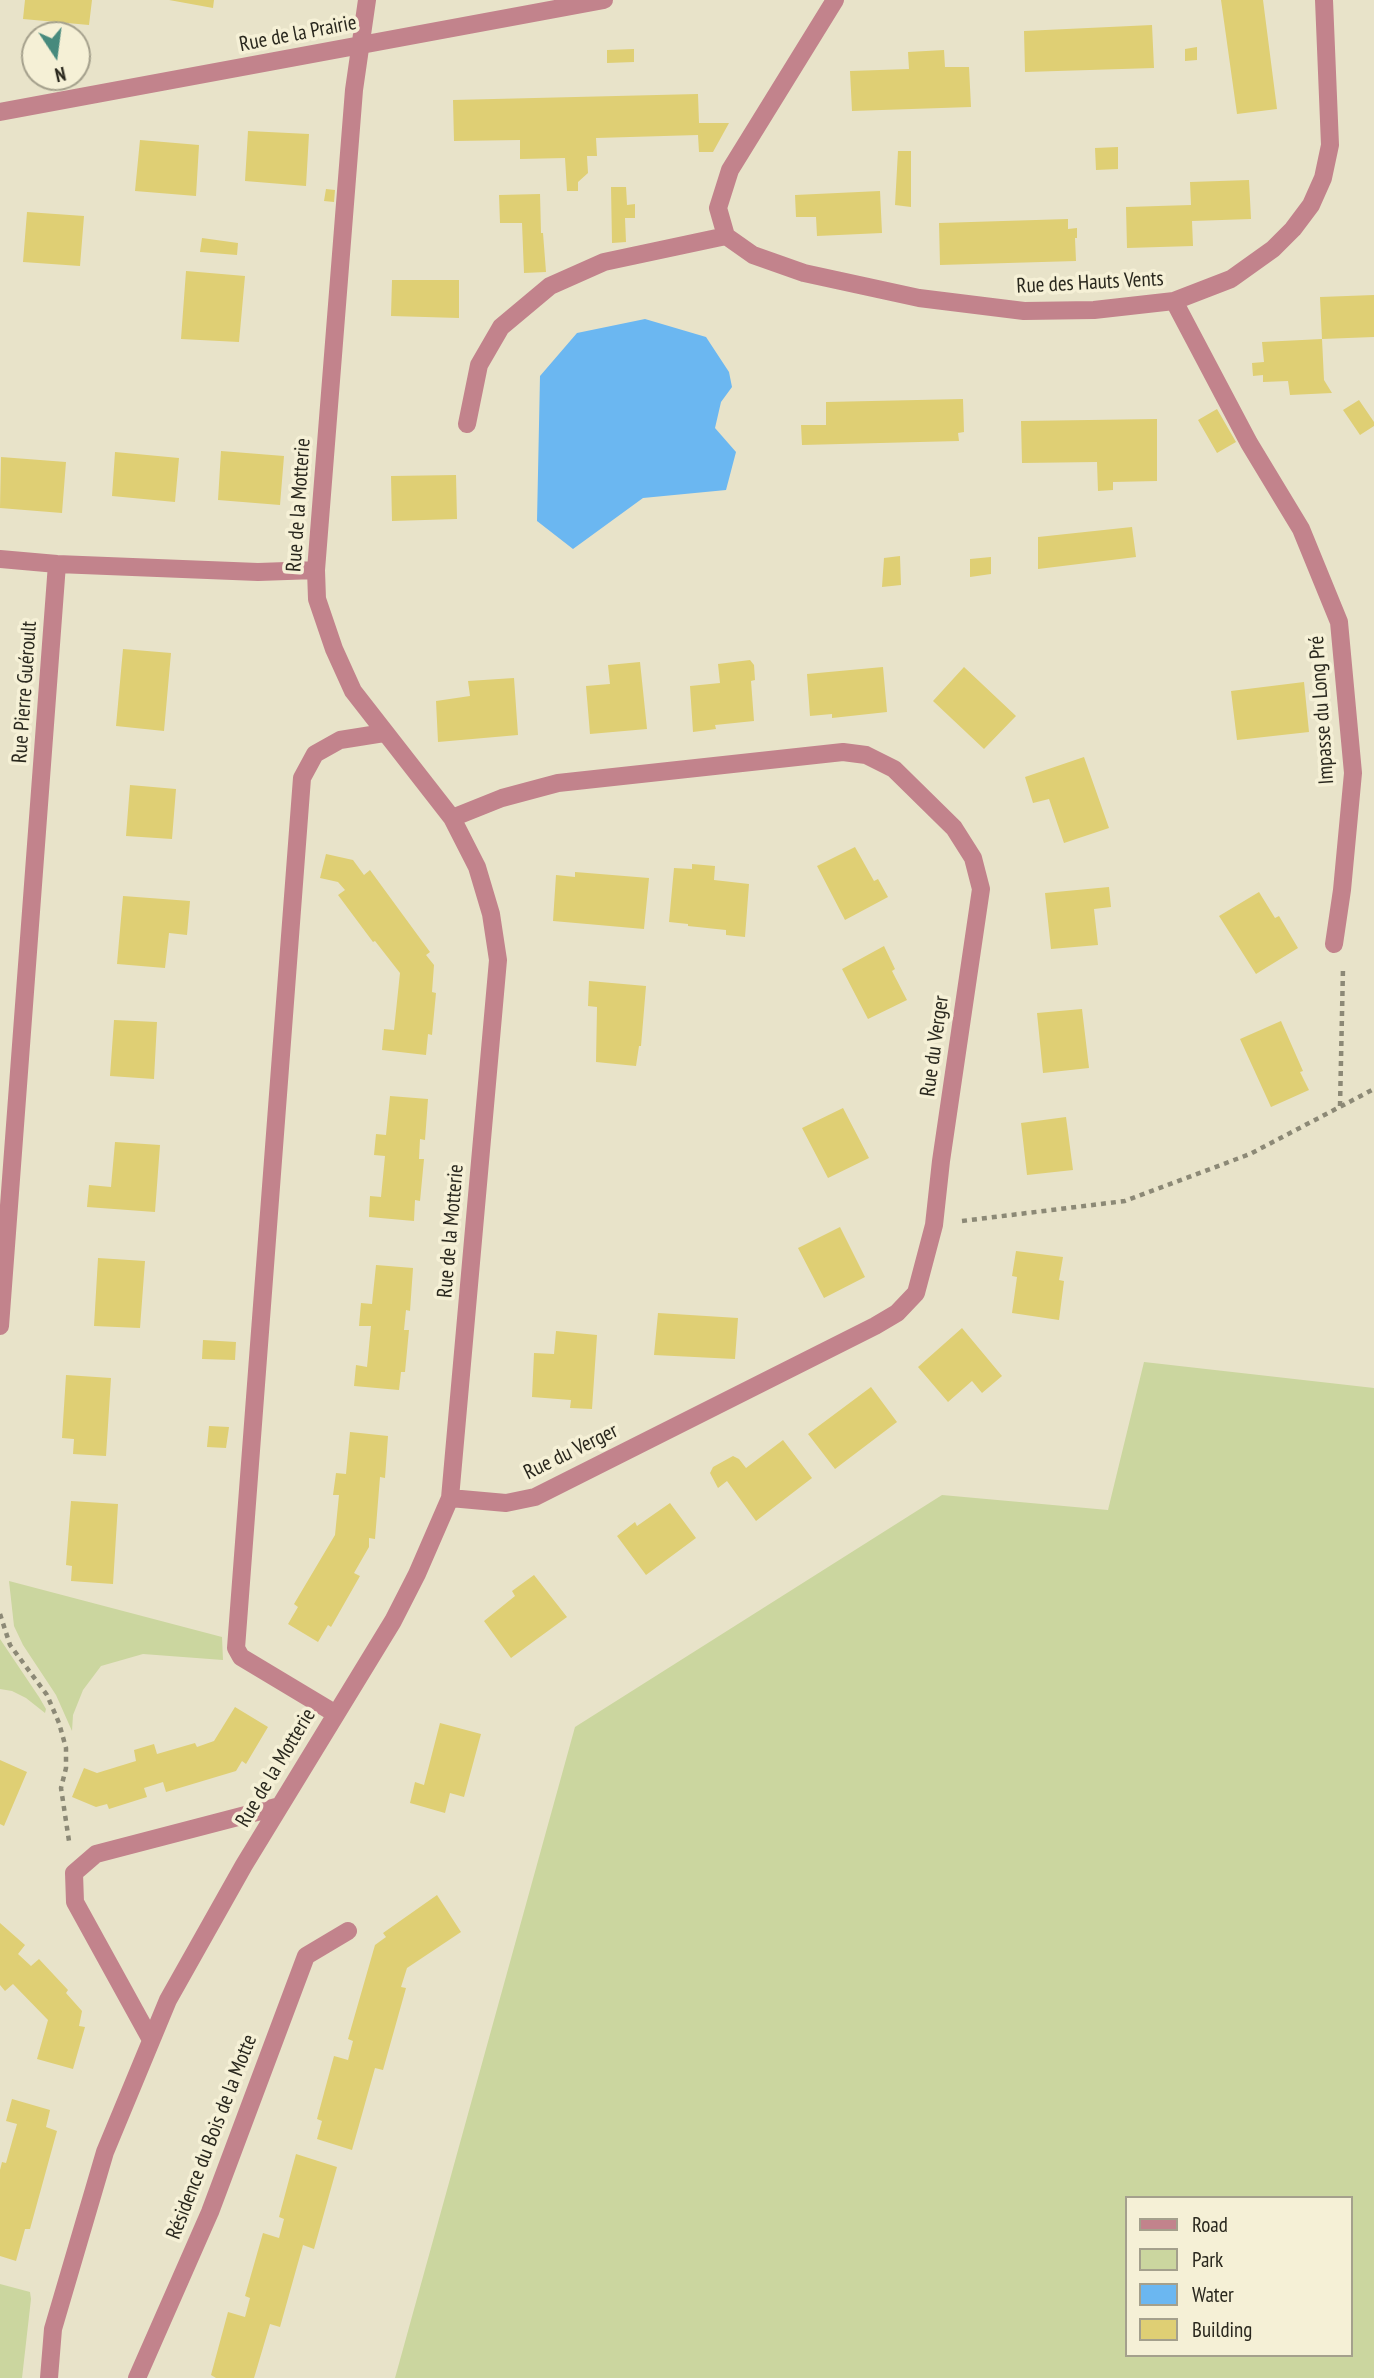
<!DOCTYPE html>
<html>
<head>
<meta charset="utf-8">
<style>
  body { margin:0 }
  #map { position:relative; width:1374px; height:2378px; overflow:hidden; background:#e8e3c9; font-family:"PT Sans Narrow",sans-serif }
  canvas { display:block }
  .legend { position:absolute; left:1125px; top:2196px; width:228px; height:161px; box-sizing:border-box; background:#f5f0d6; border:2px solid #a4a08c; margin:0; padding:9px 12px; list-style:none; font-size:21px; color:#2a281e }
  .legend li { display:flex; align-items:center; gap:14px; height:35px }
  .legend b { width:35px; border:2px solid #a4a08c }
  .north { position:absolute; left:21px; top:21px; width:70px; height:70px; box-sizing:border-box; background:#f5f0d6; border:2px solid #a4a08c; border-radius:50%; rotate:167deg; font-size:19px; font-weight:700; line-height:28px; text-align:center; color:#2a281e }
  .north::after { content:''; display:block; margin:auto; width:24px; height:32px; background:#478a7d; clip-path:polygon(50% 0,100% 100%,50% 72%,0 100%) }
</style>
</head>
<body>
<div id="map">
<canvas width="1374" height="2378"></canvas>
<ul class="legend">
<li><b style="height:9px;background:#c2838c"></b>Road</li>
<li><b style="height:19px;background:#cbd69f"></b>Park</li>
<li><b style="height:19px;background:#6bb7f1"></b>Water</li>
<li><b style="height:19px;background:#dfcf74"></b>Building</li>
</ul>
<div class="north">N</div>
</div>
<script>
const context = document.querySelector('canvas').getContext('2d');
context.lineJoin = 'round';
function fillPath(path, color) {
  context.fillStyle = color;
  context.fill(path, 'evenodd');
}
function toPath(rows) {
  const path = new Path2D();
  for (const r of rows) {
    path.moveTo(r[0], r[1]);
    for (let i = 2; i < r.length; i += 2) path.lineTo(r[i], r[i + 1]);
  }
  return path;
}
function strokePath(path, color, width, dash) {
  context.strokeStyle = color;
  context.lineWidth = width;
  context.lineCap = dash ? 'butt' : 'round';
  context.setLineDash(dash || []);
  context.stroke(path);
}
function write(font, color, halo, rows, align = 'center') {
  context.font = font + ' "PT Sans Narrow",sans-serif';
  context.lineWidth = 7;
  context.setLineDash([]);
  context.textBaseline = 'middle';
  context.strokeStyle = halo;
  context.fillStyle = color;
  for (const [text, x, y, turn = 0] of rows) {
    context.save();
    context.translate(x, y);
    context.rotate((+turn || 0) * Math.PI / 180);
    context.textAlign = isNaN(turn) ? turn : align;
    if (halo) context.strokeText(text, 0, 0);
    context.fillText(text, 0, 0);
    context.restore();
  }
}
fillPath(toPath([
  [1144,1362,1374,1388,1374,2378,395,2378,575,1727,942,1495,1108,1510],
  [1127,2198,1351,2198,1351,2355,1127,2355],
  [9,1581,222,1637,223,1660,143,1654,101,1666,83,1690,73,1715,72,1731,56,1695,23,1645,14,1626],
  [0,1639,39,1697,46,1709,45,1713,26,1698,12,1691,0,1689],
  [0,2284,30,2292,31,2299,22,2378,0,2378]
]), '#cbd69f');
fillPath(toPath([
  [645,319,706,337,729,372,732,387,721,402,715,428,736,452,726,490,643,498,573,549,537,521,540,376,577,333]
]), '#6bb7f1');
fillPath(toPath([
  [25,0,92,0,89,25,23,19],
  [169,0,214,0,213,8],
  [1221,0,1263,0,1277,109,1237,114],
  [1152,25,1154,68,1025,72,1024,31],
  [1197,47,1197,60,1185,61,1185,49],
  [634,49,634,62,607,63,607,50],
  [944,50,945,67,969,67,971,107,852,111,850,71,909,69,908,52],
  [698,94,699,123,729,123,713,152,699,152,698,135,596,138,597,156,587,156,588,173,578,182,578,191,567,191,565,158,520,159,520,140,454,141,453,100],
  [248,131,309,134,306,186,245,181],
  [140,140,199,145,196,196,135,191],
  [1118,147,1118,169,1096,170,1095,148],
  [898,151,911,151,911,207,895,205],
  [1249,180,1251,219,1192,221,1193,246,1127,248,1126,207,1191,205,1190,182],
  [611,187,626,187,627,205,635,204,635,218,625,218,626,242,612,243],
  [326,189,335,190,334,202,324,201],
  [880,191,882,233,817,236,816,217,796,217,795,195],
  [540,194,541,233,543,233,546,272,524,273,522,223,500,223,499,195],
  [27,212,84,216,80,266,23,262],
  [1068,219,1068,229,1077,228,1077,238,1075,238,1076,261,940,265,939,223],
  [202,238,238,243,237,255,200,252],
  [186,271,245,276,239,342,181,339],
  [392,280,459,280,459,318,391,316],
  [1374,295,1374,337,1322,339,1320,297],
  [1322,339,1324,380,1332,393,1290,395,1288,381,1263,382,1263,375,1253,376,1252,363,1264,362,1262,342],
  [963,399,964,432,958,433,959,441,802,445,801,425,826,425,826,402],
  [1359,400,1374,422,1374,426,1360,435,1343,410],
  [1217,409,1236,442,1217,453,1198,420],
  [1157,419,1157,481,1113,482,1113,490,1098,491,1097,462,1022,463,1021,421],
  [221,451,284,456,280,505,218,500],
  [115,452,179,458,175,502,112,496],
  [1,457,66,462,62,513,0,508],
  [456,475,457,519,392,521,391,476],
  [1132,527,1136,557,1038,569,1038,537],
  [900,556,901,585,882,587,884,558],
  [991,557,991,574,970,577,970,559],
  [123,649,171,653,164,731,116,726],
  [750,660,754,665,755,680,751,681,754,721,715,725,716,729,693,732,690,686,720,683,718,664],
  [640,662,647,729,590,734,586,686,610,684,608,665],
  [883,667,887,712,832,718,832,714,810,716,807,674],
  [964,667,1016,716,984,749,933,701],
  [514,678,518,735,438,742,436,701,470,696,468,681],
  [1304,682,1309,732,1237,740,1231,691],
  [1084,757,1109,828,1064,843,1049,799,1033,803,1025,777],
  [130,785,176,789,172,839,126,836],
  [855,847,874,881,878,879,888,897,845,920,817,866],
  [326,854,353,860,364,875,370,870,430,952,426,955,434,965,432,992,436,993,432,1035,428,1034,426,1055,382,1050,384,1029,394,1030,400,973,375,941,373,942,338,895,345,890,338,882,320,878],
  [692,864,715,866,714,880,749,884,745,937,726,935,726,930,688,926,688,924,669,922,674,868,692,869],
  [575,872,649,878,644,929,553,921,556,875,575,877],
  [1109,887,1111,907,1094,909,1098,945,1051,949,1045,893],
  [1259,892,1275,918,1279,916,1298,948,1256,974,1219,916],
  [123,896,190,901,187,935,169,933,165,968,117,964],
  [884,946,895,969,892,971,907,1000,868,1019,842,969],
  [589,981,646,986,641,1046,639,1046,636,1066,596,1062,597,1007,588,1006],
  [1082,1009,1089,1068,1043,1073,1037,1013],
  [114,1020,157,1022,154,1079,110,1076],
  [1281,1021,1303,1071,1300,1072,1309,1090,1271,1107,1240,1039],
  [390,1096,428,1099,425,1140,420,1139,419,1159,424,1159,420,1201,415,1200,414,1221,369,1217,370,1196,381,1197,385,1156,374,1155,376,1134,386,1135],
  [843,1108,869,1158,828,1178,802,1128],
  [1066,1117,1073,1170,1027,1175,1021,1123],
  [115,1142,160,1145,155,1212,87,1207,89,1185,111,1187],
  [840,1227,865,1277,824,1298,798,1248],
  [1016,1251,1063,1257,1059,1280,1064,1281,1059,1320,1012,1313,1017,1277,1012,1276],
  [98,1258,145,1261,140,1328,94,1326],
  [376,1265,413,1268,410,1311,406,1310,404,1330,409,1330,405,1372,401,1372,399,1390,354,1386,356,1365,367,1367,371,1326,359,1326,361,1303,372,1304],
  [658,1313,738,1318,735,1359,654,1355],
  [962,1328,1002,1376,982,1393,972,1381,948,1402,918,1367],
  [556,1331,597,1335,592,1409,570,1408,571,1400,532,1397,534,1353,554,1354],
  [203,1340,236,1342,235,1360,202,1359],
  [66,1375,111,1378,106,1456,73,1454,74,1439,62,1438],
  [871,1387,897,1422,835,1469,808,1434],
  [209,1426,229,1427,226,1448,207,1447],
  [350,1432,388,1436,385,1478,380,1477,375,1539,369,1538,369,1547,354,1573,360,1576,331,1627,328,1625,318,1642,288,1624,298,1607,294,1604,335,1535,339,1495,333,1495,336,1473,346,1474],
  [783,1440,812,1478,756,1521,727,1481,718,1488,710,1473,713,1467,733,1456,739,1459,746,1468],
  [71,1501,118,1504,113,1584,71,1581,72,1566,66,1565],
  [670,1503,696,1538,646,1575,617,1536,635,1522,637,1526],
  [534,1575,567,1617,511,1658,484,1621,515,1596,512,1591],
  [235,1707,268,1727,246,1764,242,1761,236,1771,166,1792,163,1782,144,1788,147,1797,109,1809,107,1804,96,1807,72,1797,84,1768,97,1773,136,1761,134,1750,154,1744,157,1754,195,1743,197,1747,214,1741],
  [440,1723,481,1734,464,1797,450,1793,445,1813,410,1803,415,1782,424,1785],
  [0,1760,27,1772,4,1826,0,1824],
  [437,1895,461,1932,407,1968,401,1987,406,1988,383,2070,375,2068,352,2150,317,2139,322,2121,317,2119,334,2056,348,2060,353,2041,348,2039,375,1945,386,1937,383,1933],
  [0,1923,25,1945,18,1954,31,1966,39,1959,68,1990,66,1993,82,2011,79,2026,85,2027,73,2069,37,2059,48,2020,13,1984,5,1991,0,1985],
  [12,2099,50,2110,46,2127,57,2131,30,2229,25,2229,16,2261,0,2256,0,2170,2,2162,6,2163,17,2124,6,2121],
  [296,2154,337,2167,314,2249,303,2245,280,2327,270,2324,254,2378,216,2378,211,2375,228,2312,245,2317,250,2298,245,2296,263,2233,279,2238,284,2219,279,2217]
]), '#dfcf74');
strokePath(toPath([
  [1340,1106,1343,968],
  [962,1221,1125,1201,1250,1154,1374,1089],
  [0,1614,10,1645,47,1695,59,1723,66,1748,66,1768,61,1788,69,1841]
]), '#8c8976', 4.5, [5, 5]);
strokePath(toPath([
  [835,0,730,170,718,208,726,236,753,255,804,273,919,298,1024,311,1094,310,1174,301,1231,279,1273,249,1293,229,1311,205,1323,178,1330,145,1324,0],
  [0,112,604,0],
  [1174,301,1249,443,1301,529,1339,622,1353,773,1342,890,1334,944],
  [467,424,479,365,501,327,550,286,604,262,726,236],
  [0,559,57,564,258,572,316,570],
  [0,1326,57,564],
  [450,1498,506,1503,535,1497,875,1326,897,1313,916,1293,934,1225,941,1161,981,889,973,858,954,828,894,769,866,755,843,752,558,783,502,798,452,818],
  [336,1714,241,1657,236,1648,302,778,315,754,340,740,384,733],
  [151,2040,75,1902,74,1873,96,1854,280,1806],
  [49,2378,53,2329,105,2152,168,2000,244,1865,393,1621,417,1574,450,1498,498,960,491,914,477,867,452,818,353,691,334,649,317,599,316,570,354,90,367,0],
  [137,2378,210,2212,306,1956,348,1931]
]), '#c2838c', 18);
write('21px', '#2a281e', '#f5f0d6', [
  ["Rue de la Prairie",298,34,-11],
  ["Rue des Hauts Vents",1090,283,-3],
  ["Rue de la Motterie",299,505,-86],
  ["Rue Pierre Guéroult",25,692,-86],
  ["Impasse du Long Pré",1322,710,-94],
  ["Rue du Verger",935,1046,-82],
  ["Rue de la Motterie",451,1231,-85],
  ["Rue du Verger",571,1452,-26],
  ["Rue de la Motterie",276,1768,-59],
  ["Résidence du Bois de la Motte",212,2137,-69]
]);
</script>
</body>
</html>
